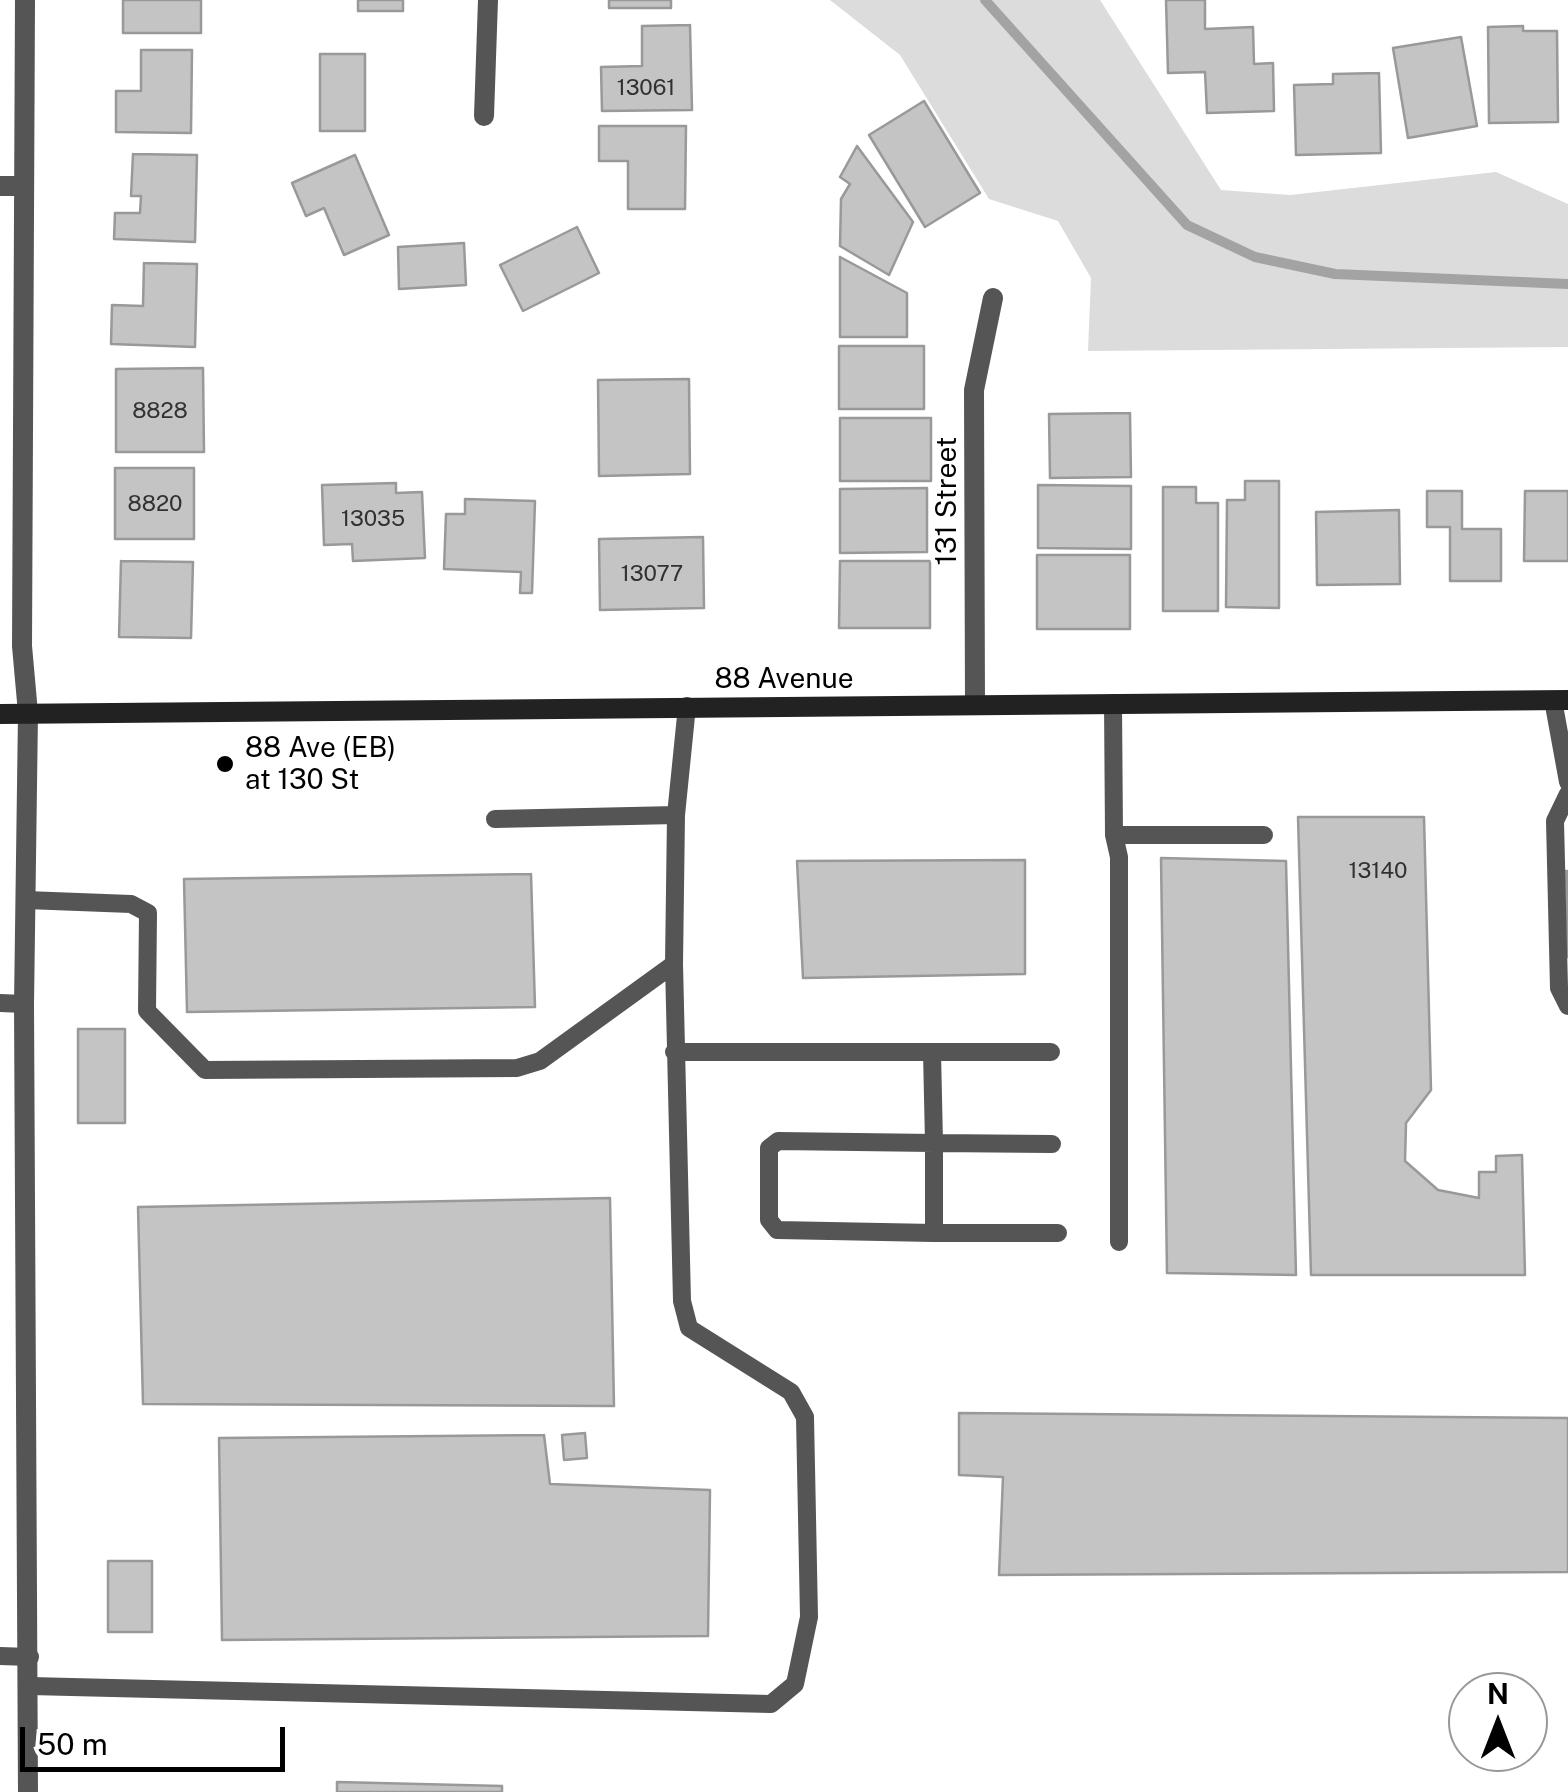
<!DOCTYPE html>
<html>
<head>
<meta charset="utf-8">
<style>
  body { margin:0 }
  #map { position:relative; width:1568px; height:1792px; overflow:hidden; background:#fff; font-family:"Public Sans",sans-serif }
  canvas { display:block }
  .north { position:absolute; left:1448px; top:1672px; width:100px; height:100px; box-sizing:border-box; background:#fff; border:2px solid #999; border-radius:50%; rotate:0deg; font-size:28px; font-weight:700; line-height:40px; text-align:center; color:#000 }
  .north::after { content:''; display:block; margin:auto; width:35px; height:45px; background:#000; clip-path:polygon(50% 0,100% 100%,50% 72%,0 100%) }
  .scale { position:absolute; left:20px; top:1727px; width:265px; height:45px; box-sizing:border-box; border:5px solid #000; border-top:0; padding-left:12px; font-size:30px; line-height:35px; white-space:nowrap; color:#000; -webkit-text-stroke:8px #fff; paint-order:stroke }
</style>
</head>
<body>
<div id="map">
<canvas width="1568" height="1792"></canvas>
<div class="north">N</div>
<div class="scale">50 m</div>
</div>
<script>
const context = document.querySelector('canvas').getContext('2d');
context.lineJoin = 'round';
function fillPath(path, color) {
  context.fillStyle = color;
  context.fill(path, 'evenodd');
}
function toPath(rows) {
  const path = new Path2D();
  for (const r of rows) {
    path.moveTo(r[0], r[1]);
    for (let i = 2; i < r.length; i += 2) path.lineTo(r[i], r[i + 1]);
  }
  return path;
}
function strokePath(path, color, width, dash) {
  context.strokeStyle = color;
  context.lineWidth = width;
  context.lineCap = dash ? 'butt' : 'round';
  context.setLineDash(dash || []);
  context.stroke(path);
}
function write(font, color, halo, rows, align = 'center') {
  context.font = font + ' "Public Sans",sans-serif';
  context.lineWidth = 9;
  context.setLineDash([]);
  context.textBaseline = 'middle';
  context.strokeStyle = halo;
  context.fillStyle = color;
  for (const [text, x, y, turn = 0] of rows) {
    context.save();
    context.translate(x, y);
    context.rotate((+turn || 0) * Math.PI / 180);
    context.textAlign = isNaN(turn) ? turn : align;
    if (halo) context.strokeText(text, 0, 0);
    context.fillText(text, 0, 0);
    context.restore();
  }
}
fillPath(toPath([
  [830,0,1100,0,1221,190,1290,195,1496,172,1568,204,1568,347,1088,351,1091,278,1058,221,989,199,900,55]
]), '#dcdcdc');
strokePath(toPath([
  [985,0,1187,225,1255,257,1335,274,1568,284]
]), '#a3a3a3', 10);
const building = toPath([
  [123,0,201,0,201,33,123,33,123,0],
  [358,0,403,0,403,11,358,11,358,0],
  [609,0,671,0,671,8,609,8,609,0],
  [1166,0,1205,0,1205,29,1253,27,1254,64,1273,63,1274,111,1207,113,1205,72,1168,73,1166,0],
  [690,25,692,110,602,111,601,67,642,66,642,26,690,25],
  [1523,26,1523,31,1557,31,1558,122,1489,123,1488,27,1523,26],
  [1461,37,1477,126,1408,138,1393,48,1461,37],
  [141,50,192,50,191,133,116,132,116,91,141,91,141,50],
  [320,54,365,54,365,131,320,131,320,54],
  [1379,73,1381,153,1296,155,1294,85,1333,84,1333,74,1379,73],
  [924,101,980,193,925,227,869,135,924,101],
  [599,126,686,126,685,209,628,209,628,161,599,161,599,126],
  [857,146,913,222,889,275,840,246,841,199,850,184,840,177,857,146],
  [133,154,197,155,195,242,114,239,115,213,140,213,141,196,131,196,133,154],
  [355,155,389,235,344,255,324,208,306,216,292,183,355,155],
  [577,227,599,273,523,311,500,265,577,227],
  [464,243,466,285,399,289,398,247,464,243],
  [840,257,907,293,907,337,840,337,840,257],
  [144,263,197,264,195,347,111,344,112,305,143,306,144,263],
  [839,346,924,346,924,409,839,409,839,346],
  [203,368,204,452,116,452,116,369,203,368],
  [689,379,690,474,599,476,598,380,689,379],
  [1130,413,1131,477,1050,478,1049,414,1130,413],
  [840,418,931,418,931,481,840,481,840,418],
  [115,468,194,468,194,539,115,539,115,468],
  [1245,481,1279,481,1279,608,1226,607,1227,500,1245,500,1245,481],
  [396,483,396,493,422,492,425,558,353,561,352,544,324,545,322,485,396,483],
  [1038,485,1131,486,1131,549,1038,548,1038,485],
  [1163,487,1196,487,1196,503,1218,503,1218,611,1163,611,1163,487],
  [927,488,927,552,840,553,840,489,927,488],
  [1427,491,1462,491,1462,529,1501,529,1501,581,1450,581,1450,527,1427,527,1427,491],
  [1525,491,1568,491,1568,561,1524,561,1525,491],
  [465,499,535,501,532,593,520,593,521,572,444,569,446,514,465,514,465,499],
  [1399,510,1400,584,1317,585,1316,512,1399,510],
  [703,537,704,608,600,610,599,539,703,537],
  [1037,555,1130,555,1130,629,1037,629,1037,555],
  [121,561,193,562,191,638,119,637,121,561],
  [840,561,930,561,930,628,839,628,840,561],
  [1298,817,1424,817,1431,1090,1406,1123,1405,1161,1438,1190,1479,1198,1479,1172,1496,1172,1496,1156,1522,1155,1525,1275,1311,1275,1298,817],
  [1161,858,1286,861,1296,1275,1167,1273,1161,858],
  [1025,860,1025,974,803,978,797,861,1025,860],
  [1566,871,1568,871,1568,957,1566,871],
  [531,874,535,1007,187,1012,184,879,531,874],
  [78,1029,125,1029,125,1123,78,1123,78,1029],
  [610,1198,614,1406,143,1404,138,1207,610,1198],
  [959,1413,1568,1418,1568,1572,999,1575,1003,1477,959,1475,959,1413],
  [585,1433,587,1458,564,1460,562,1435,585,1433],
  [544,1435,550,1484,710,1490,708,1636,222,1640,219,1438,544,1435],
  [108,1561,152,1561,152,1632,108,1632,108,1561],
  [337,1782,502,1786,502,1792,337,1792,337,1782]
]);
fillPath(building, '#c4c4c4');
strokePath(building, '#999', 2.5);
strokePath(toPath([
  [1553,700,1568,782],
  [1113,703,1114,835,1119,857,1119,1242],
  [1568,794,1555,821,1559,988,1568,1006],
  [495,819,676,815],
  [1114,835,1264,835],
  [26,900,131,904,148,913,147,1011,205,1070,517,1068,540,1061,674,964],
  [0,1003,24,1004],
  [674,1052,1051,1052],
  [932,1052,934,1143,934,1233,777,1230,769,1220,769,1148,778,1141,934,1143,1052,1144],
  [934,1233,1058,1233],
  [0,1656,30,1657],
  [30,1686,771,1704,795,1684,809,1617,805,1417,791,1392,689,1328,682,1301,674,964,676,815,687,706]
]), '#555', 18);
strokePath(toPath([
  [25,0,22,646,28,713,24,1004,28,1792],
  [484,116,488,0],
  [0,186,24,186],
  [975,705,974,390,993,298]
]), '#555', 20);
strokePath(toPath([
  [0,714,1568,700]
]), '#222', 20);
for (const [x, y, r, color] of [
  [225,764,10,"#000"]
]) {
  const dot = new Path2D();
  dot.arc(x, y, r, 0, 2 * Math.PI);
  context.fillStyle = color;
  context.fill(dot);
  strokePath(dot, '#fff', 4);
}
write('22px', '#313131', null, [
  ["13061",646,88],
  ["8828",160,411],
  ["8820",155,504],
  ["13035",373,519],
  ["13077",652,574],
  ["13140",1378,871]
]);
write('28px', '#000', '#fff', [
  ["131 Street",947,501,-90],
  ["88 Avenue",784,679]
]);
write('28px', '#000', '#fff', [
  ["88 Ave (EB)",245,748],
  ["at 130 St",245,780]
], 'left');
</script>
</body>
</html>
